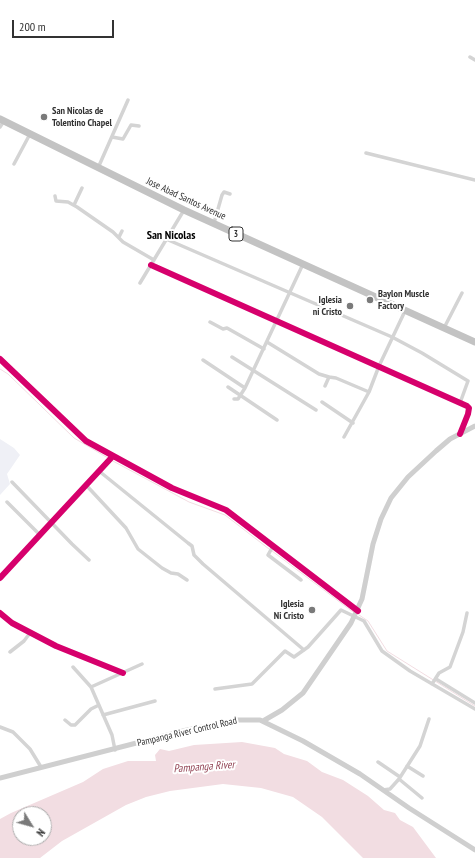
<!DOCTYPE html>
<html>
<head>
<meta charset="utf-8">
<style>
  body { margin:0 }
  #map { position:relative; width:475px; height:858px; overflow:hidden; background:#fff; font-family:"PT Sans Narrow",sans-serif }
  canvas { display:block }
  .north { position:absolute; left:12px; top:806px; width:40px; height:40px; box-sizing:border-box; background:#fff; border:1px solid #adadad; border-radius:50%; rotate:127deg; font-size:11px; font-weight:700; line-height:16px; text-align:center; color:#323232 }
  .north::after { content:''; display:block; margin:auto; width:14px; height:18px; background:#7a7a7a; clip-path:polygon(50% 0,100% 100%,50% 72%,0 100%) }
  .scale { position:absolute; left:12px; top:20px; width:102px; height:18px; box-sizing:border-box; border:2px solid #323232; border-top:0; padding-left:5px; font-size:12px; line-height:14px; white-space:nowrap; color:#323232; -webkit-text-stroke:3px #fff; paint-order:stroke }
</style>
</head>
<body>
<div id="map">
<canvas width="475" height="858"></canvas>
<div class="north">N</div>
<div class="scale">200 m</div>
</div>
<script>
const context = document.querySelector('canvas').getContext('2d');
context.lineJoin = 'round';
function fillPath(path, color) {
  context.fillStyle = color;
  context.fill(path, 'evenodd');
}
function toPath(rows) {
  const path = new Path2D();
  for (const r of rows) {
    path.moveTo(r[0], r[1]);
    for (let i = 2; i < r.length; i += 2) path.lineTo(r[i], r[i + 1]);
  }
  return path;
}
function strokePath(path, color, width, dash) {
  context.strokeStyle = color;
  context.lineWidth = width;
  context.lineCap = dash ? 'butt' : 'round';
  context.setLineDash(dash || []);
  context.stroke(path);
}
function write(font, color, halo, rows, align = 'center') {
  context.font = font + ' "PT Sans Narrow",sans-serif';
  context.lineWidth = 4;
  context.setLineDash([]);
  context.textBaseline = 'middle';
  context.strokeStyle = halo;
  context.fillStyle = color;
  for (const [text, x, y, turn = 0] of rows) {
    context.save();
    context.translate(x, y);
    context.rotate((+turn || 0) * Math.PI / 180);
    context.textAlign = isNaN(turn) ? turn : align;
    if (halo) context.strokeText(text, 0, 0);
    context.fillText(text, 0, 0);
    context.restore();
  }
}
fillPath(toPath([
  [0,439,14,448,20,455,7,474,10,484,0,495]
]), '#eff0f6');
fillPath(toPath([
  [242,742,275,748,284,754,307,761,322,772,343,780,368,796,384,810,395,813,400,820,413,827,436,858,363,858,322,817,293,797,261,788,223,784,170,791,146,797,126,805,62,841,40,858,0,858,0,819,11,813,83,782,103,769,128,761,156,761,155,755,160,749,169,751,194,745],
  [20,814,44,814,44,838,20,838]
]), '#f2dde2');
strokePath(toPath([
  [0,369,8,374,74,438,108,458],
  [111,460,189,502,225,515,269,549],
  [272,551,353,612],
  [359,615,368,621,387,651,475,706]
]), '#f2dde2', 1);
strokePath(toPath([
  [470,57,475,60],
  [0,127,4,121],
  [112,137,123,139,131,125,139,126],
  [366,153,475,180],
  [14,164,30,134],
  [98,168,128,100],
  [55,196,56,201,68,202,77,207,113,232,123,242,154,260],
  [74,205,82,188],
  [214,223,222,195,224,192,230,194],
  [119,237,122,231],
  [166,239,392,337,422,353,468,381,460,403],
  [151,265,467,406,469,408,468,414,460,434],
  [140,283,184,210],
  [210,322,223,329,227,328,264,349],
  [444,328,462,293],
  [267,342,319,374,329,377],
  [232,357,316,410],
  [0,359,86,441,172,488,226,510,358,611],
  [203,360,245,388],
  [325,386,329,377,336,378,369,392],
  [228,387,277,420],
  [234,399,238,399,245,388,303,264],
  [322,402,353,423],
  [344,437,369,392,379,366,405,311],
  [99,471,188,543,192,546,194,555,203,564,304,650],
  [12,482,72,544,89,560],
  [86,485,126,528,138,549,162,568,171,573,178,574,187,580],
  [7,502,40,535],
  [273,546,268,555,301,580],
  [0,578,113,456],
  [0,613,12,623,56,646,123,673],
  [10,652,24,641,30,633],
  [73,667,91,687,112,735,115,750],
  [436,679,475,703],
  [432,684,439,673,450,667,463,632,467,613],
  [91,687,142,664],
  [215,689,252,684,285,651,294,657,308,647,341,610,364,621,382,651,410,671,475,709],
  [103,715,155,701],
  [65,720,71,725,75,725,91,709,99,705],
  [0,727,13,732,30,749,41,767],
  [378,762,400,777],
  [407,766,423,776],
  [399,779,422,798],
  [383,790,390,789,399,779,420,746,429,719]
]), '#d4d4d4', 3.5);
strokePath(toPath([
  [263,721,282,710,303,693,351,623,362,599,373,544,381,519,391,498,408,477,436,451,450,439,475,426],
  [0,778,187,730,238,720,260,720,303,741,360,774,409,808,475,850]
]), '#cfcfcf', 5);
strokePath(toPath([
  [0,119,184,210,475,342]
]), '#c3c3c3', 7);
strokePath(toPath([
  [151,265,467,406,469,408,468,414,460,434],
  [0,359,86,441,172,488,226,510,358,611],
  [0,578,113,456],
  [0,613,12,623,56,646,123,673]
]), '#d6006c', 6);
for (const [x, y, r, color] of [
  [44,117,4,"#7a7a7a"],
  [370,300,4,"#7a7a7a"],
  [350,306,4,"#7a7a7a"],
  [312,610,4,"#7a7a7a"]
]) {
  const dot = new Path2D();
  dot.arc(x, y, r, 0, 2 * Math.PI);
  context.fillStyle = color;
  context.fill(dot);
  strokePath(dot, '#fff', 1.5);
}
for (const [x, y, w] of [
  [236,234,14]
]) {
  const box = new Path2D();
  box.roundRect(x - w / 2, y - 7, w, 14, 3);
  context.fillStyle = '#fff';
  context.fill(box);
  strokePath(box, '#323232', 1);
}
write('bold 9px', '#323232', null, [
  ["3",236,234]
]);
write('bold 10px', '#323232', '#fff', [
  ["San Nicolas de",52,111],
  ["Tolentino Chapel",52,123],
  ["Baylon Muscle",378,294],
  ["Factory",378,306],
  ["Iglesia",342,300,"right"],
  ["ni Cristo",342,312,"right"],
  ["Iglesia",304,604,"right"],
  ["Ni Cristo",304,616,"right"]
], 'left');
write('10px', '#323232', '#fff', [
  ["Jose Abad Santos Avenue",186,199,25],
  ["Pampanga River Control Road",187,732,-13]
]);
write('italic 11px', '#924354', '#fff', [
  ["Pampanga River",204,767,-4]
]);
write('bold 12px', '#000', '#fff', [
  ["San Nicolas",171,236]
]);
</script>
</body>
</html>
